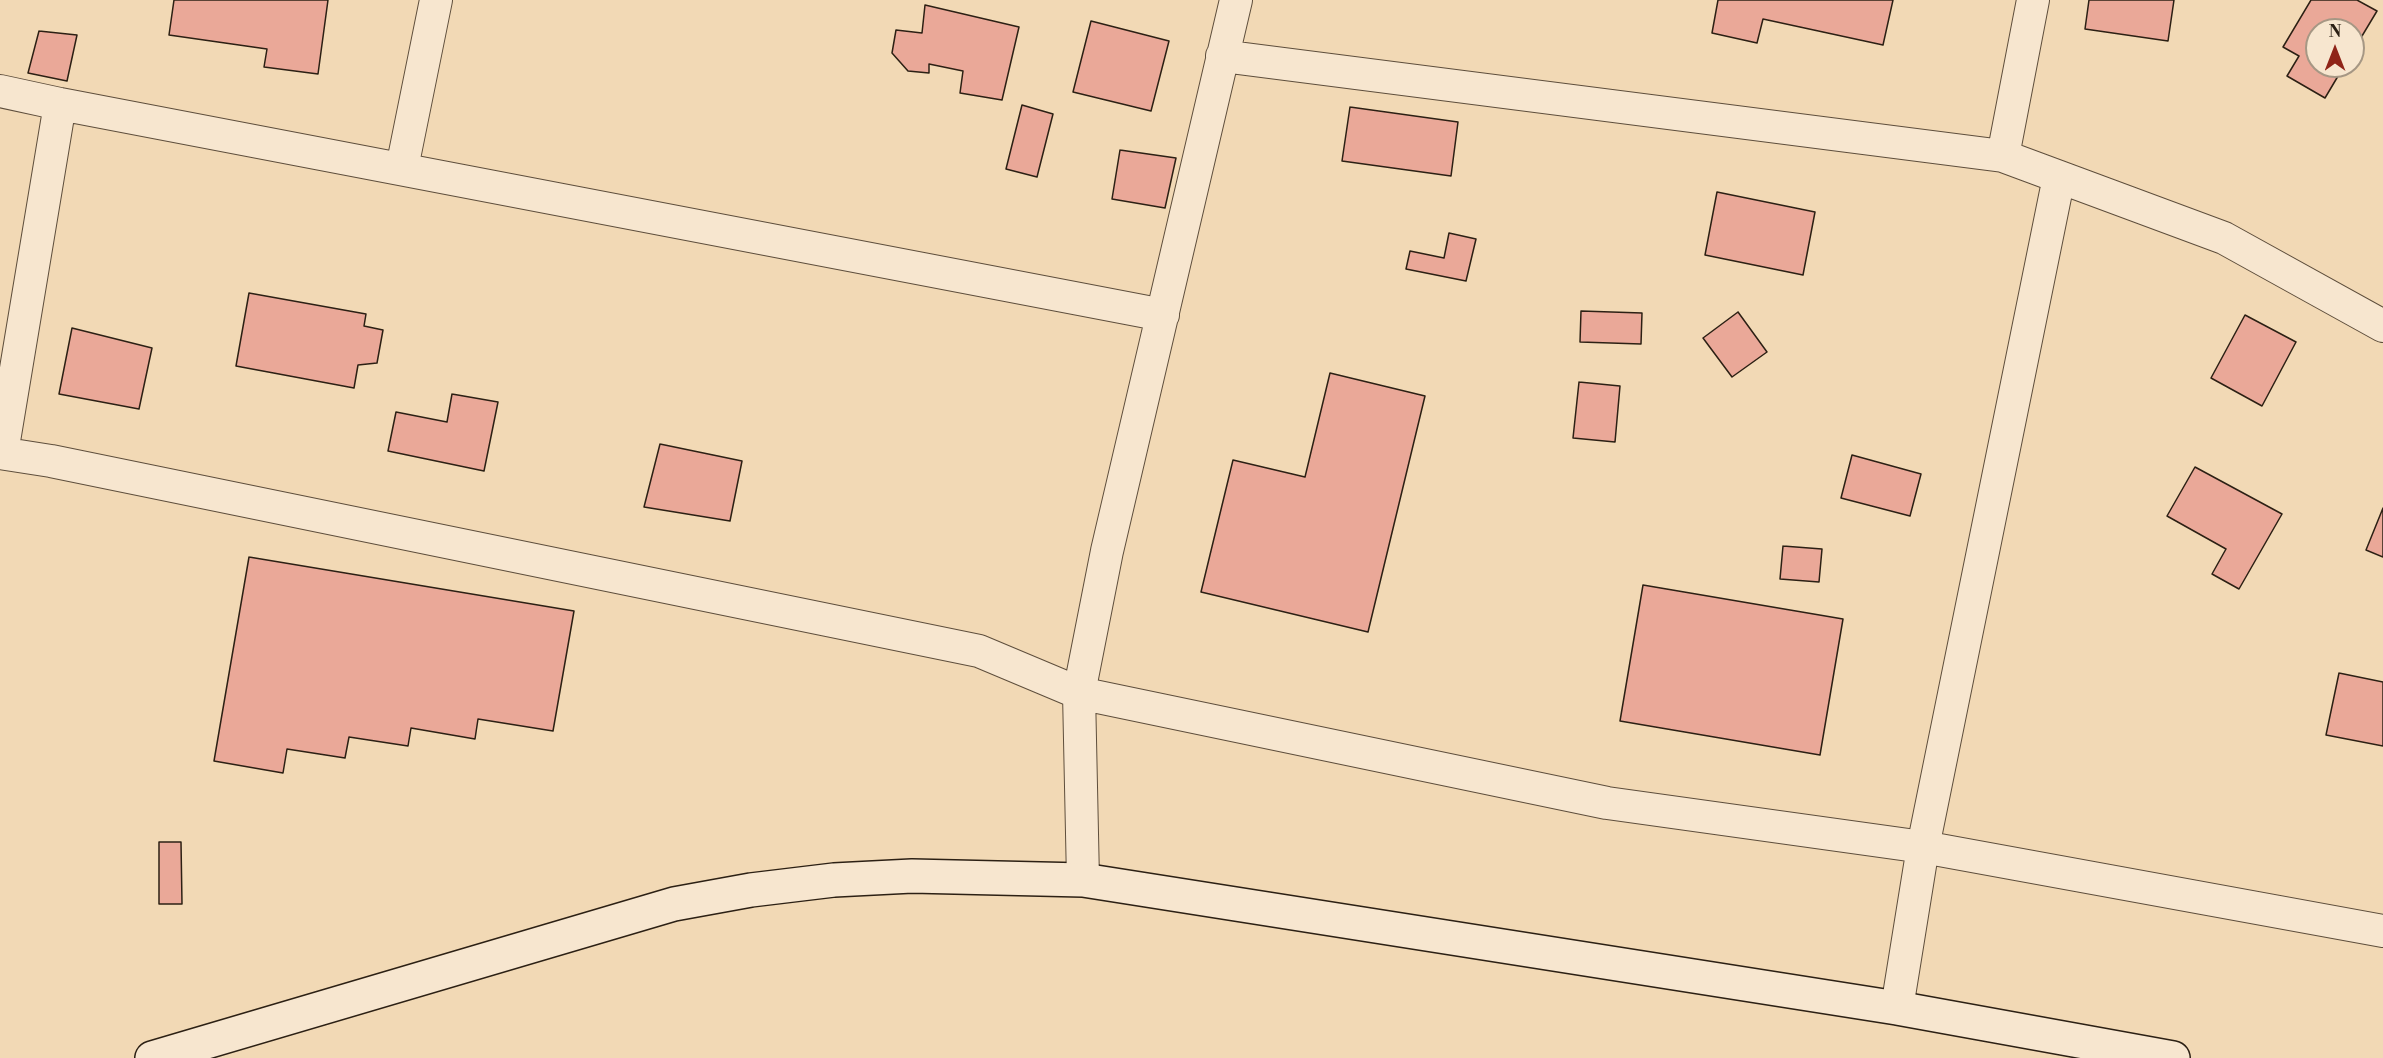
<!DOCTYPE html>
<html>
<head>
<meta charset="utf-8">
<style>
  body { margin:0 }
  #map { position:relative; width:2383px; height:1058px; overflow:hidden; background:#f2d9b5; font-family:"Libre Bodoni",serif }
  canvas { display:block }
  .north { position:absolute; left:2305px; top:18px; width:60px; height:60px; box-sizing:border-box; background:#f7e6cf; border:2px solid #a69784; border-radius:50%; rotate:0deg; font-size:16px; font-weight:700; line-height:24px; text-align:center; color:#2c2014 }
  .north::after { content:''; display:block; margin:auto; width:21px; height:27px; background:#8f2418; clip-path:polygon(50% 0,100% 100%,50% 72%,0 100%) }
</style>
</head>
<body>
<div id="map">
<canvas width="2383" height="1058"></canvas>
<div class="north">N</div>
</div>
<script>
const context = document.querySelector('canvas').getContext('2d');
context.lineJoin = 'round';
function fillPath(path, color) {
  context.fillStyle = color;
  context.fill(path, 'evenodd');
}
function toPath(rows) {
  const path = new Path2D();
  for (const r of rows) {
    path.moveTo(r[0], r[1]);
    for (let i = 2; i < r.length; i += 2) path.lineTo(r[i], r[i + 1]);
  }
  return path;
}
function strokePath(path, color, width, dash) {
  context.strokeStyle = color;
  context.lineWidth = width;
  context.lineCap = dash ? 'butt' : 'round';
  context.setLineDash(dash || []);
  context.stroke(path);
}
const building = toPath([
  [174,0,328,0,318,74,264,67,267,49,169,35,174,0],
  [1718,0,1893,0,1883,45,1763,19,1757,43,1712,33,1718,0],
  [2089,0,2174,0,2168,41,2085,29,2089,0],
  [2311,0,2357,0,2377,11,2353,51,2353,30,2317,30,2317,66,2344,66,2325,98,2287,76,2299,56,2283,47,2311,0],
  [925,5,1019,27,1002,100,960,93,963,71,929,64,929,73,908,71,892,53,896,30,922,33,925,5],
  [1091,21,1169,41,1151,111,1073,92,1091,21],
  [39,31,77,35,67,81,28,73,39,31],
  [1022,105,1053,114,1037,177,1006,169,1022,105],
  [1350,107,1458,122,1451,176,1342,161,1350,107],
  [1120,150,1176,158,1165,208,1112,199,1120,150],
  [1717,192,1815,212,1803,275,1705,255,1717,192],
  [1449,233,1476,239,1466,281,1406,269,1410,251,1444,258,1449,233],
  [249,293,366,314,364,326,383,330,377,363,358,365,354,388,236,366,249,293],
  [1581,311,1642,313,1641,344,1580,342,1581,311],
  [1738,312,1767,352,1732,377,1703,338,1738,312],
  [2245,315,2296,342,2262,406,2211,378,2245,315],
  [72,328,152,348,139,409,59,394,72,328],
  [1330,373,1425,396,1368,632,1201,592,1233,460,1305,477,1330,373],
  [1579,382,1620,386,1615,442,1573,438,1579,382],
  [452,394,498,402,484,471,388,451,396,412,447,422,452,394],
  [660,444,742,461,730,521,644,507,660,444],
  [1852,455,1921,474,1910,516,1841,498,1852,455],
  [2195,467,2282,514,2239,589,2212,574,2226,549,2167,516,2195,467],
  [2383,508,2383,557,2366,550,2383,508],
  [1783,546,1822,549,1819,582,1780,579,1783,546],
  [249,557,574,611,553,731,478,719,475,739,411,728,408,746,349,737,345,758,287,749,283,773,214,761,249,557],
  [1643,585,1843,619,1820,755,1620,721,1643,585],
  [2339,673,2383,682,2383,746,2326,735,2339,673],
  [159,842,181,842,182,904,159,904,159,842]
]);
fillPath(building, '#eaa898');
strokePath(building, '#2c2014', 1.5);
const street = toPath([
  [1222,56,2003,156,2224,238,2383,326],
  [0,91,60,104,1163,315],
  [2003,156,2033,0],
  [402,168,436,0],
  [0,453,51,461,979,651,1079,693,1607,803,1923,847,2383,931],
  [2,453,60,104],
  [1083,880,1079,693,1107,551,1236,0],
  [1897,1008,1923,847,2059,177]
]);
const secondary = toPath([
  [152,1058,674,904,751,890,834,880,912,876,1083,880,1897,1008,2173,1058]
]);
strokePath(street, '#5e4e3c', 34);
strokePath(secondary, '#2c2014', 36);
strokePath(street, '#f7e6cf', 32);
strokePath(secondary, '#f7e6cf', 33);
</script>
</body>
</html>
